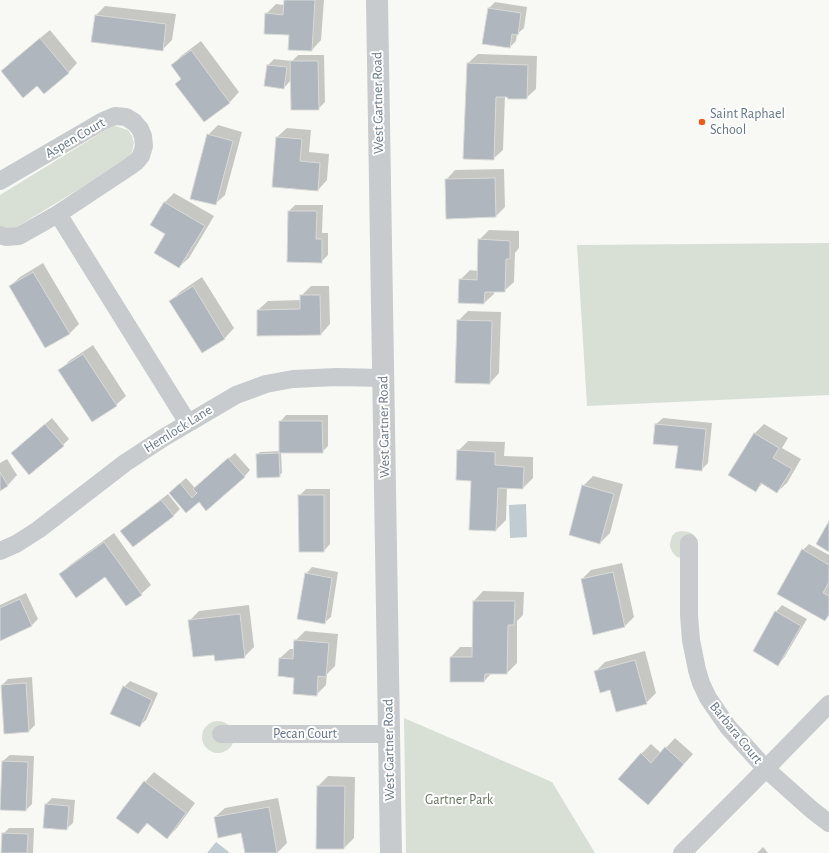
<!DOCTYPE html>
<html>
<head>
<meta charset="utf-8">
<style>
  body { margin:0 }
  canvas { display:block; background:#f8f8f4 }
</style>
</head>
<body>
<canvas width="829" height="853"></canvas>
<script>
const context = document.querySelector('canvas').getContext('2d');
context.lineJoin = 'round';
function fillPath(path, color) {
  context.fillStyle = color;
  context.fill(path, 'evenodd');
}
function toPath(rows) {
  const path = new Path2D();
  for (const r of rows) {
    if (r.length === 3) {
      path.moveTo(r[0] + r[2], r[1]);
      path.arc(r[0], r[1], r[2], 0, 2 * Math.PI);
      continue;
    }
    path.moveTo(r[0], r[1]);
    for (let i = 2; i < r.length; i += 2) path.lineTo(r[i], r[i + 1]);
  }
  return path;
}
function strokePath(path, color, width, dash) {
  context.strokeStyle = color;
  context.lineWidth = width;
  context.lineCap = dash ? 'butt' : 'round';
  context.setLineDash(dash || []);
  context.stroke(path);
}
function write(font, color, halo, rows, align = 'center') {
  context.font = font + ' "Alegreya Sans",sans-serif';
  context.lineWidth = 4;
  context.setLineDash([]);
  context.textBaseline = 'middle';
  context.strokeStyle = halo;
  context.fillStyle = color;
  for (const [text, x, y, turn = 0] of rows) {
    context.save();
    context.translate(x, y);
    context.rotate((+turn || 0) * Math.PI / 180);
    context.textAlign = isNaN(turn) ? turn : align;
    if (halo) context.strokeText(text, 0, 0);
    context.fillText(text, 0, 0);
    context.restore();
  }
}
fillPath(toPath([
  [115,126,128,130,132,136,134,143,132,152,129,157,81,188,15,228,0,228,0,195,109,128],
  [829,243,829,395,587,406,577,245],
  [682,531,689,532,694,535,681,558,677,557,673,553,670,547,670,543,672,536,676,532],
  [404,718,552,782,595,853,406,853],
  [218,737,16]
]), '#d8e0d5');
fillPath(toPath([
  [526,504,527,537,510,538,509,505],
  [216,842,229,852,228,853,207,853]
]), '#c1ccd2');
fillPath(toPath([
  [285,0,324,0,321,40,312,50,290,34,266,14,276,4,285,5],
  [495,2,527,7,524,28,517,34,516,41,510,47,489,8],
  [105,6,176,14,172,40,163,49,96,15],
  [50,30,77,63,68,73,2,71,12,61],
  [201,41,239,92,230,102,204,121,182,79,172,66,181,56],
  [478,54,537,56,536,89,526,98,505,96,503,150,493,159,468,63],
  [298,55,324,55,325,102,318,109,291,80,284,88,268,65,274,59,292,61],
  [218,125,242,132,225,195,215,204,208,135],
  [287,128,311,130,309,152,329,154,327,180,318,190,277,137],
  [504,169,505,207,496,216,446,180,455,170],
  [174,193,214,216,189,258,179,267,167,234,151,224,165,202],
  [295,205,323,205,322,233,328,233,328,255,321,262,289,211],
  [489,230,519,231,519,248,515,253,514,282,504,291,494,291,494,294,484,303,460,280,470,270,478,271,479,240],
  [43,263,79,324,69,334,10,286,20,277],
  [202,277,234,328,225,338,203,352,171,301,180,292],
  [311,286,329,286,330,324,321,334,258,310,268,301,301,300,301,296],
  [468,311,501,312,499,373,490,383,458,321],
  [93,345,126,396,116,405,60,371,69,361],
  [286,415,328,415,328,446,322,452,281,452,282,473,279,476,257,455,260,452,280,451,280,422],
  [52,418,69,439,63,445,12,453],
  [663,418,712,423,708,463,701,470,679,446,656,424],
  [764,424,788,438,782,448,801,459,787,483,777,492,763,483,756,490,730,474,755,433],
  [468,441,505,442,504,456,533,457,533,478,523,488,507,487,506,520,496,530,470,529,472,480,458,451],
  [235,453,250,470,244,477,199,501,186,512,176,487,186,478,195,488],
  [7,459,17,475,8,485,0,490,0,463],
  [593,476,623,484,610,533,600,543,583,486],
  [306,489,330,489,330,544,324,551,300,551,299,496],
  [168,494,180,509,173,516,121,531,128,525],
  [114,533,151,585,141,594,105,576,61,574,70,565],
  [809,544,829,555,829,616,825,620,803,550],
  [622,563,634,617,625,626,582,579,591,570],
  [312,567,338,572,331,617,324,623,306,574],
  [483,591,524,592,523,615,517,621,517,663,507,673,492,673,484,681,451,681,451,657,460,647,473,647,474,601],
  [26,593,38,619,32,625,0,640,0,605],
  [249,605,254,647,244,657,215,654,189,621,199,611],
  [782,605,807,619,784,658,778,664,776,612],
  [305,631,338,634,335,666,327,674,326,685,316,695,280,658,290,649,294,649,295,641],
  [645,651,656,693,646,703,611,689,596,671,605,662],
  [32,677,35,725,29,731,2,685,8,679],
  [130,681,158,693,146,720,139,726,124,687],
  [675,738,693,754,657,794,641,754,651,744,661,753],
  [10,755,34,756,32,804,26,810,3,761],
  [154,772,195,803,177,828,167,838,148,823,138,833,145,782],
  [328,776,355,777,354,838,344,848,318,786],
  [52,798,75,800,73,823,66,829,44,827,46,804],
  [278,798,287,843,277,853,246,853,242,832,215,817,225,808],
  [9,828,34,828,33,853,2,853,3,834],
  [763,847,768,853,757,853]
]), '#0003');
const building = toPath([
  [284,0,315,0,312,51,288,50,289,35,264,34,265,13,283,15,284,0],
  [488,8,521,13,518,35,512,34,510,48,482,44,488,8],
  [95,15,166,24,163,51,91,42,95,15],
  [40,38,69,73,44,94,37,86,23,98,1,71,40,38],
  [191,50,230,103,204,122,175,84,181,79,171,65,191,50],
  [290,61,318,61,319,110,291,110,290,61],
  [467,63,528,65,527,99,508,99,507,97,496,97,494,160,463,159,467,63],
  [267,65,287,67,284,89,264,86,267,65],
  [207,134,233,141,216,205,190,199,207,134],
  [276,137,302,139,300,161,320,163,318,191,272,187,276,137],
  [495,178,496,217,446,219,445,179,495,178],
  [164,202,205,226,179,268,154,253,165,234,150,225,164,202],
  [288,211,317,211,316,239,322,239,322,263,287,262,288,211],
  [478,239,510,241,510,259,506,259,505,292,485,292,484,304,458,303,459,279,477,280,478,239],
  [33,272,70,334,45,348,9,286,33,272],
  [193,286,225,339,202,353,169,301,193,286],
  [300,295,320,295,321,335,257,336,257,310,300,309,300,295],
  [457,320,492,321,490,384,455,383,457,320],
  [83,354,117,406,92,422,58,370,83,354],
  [279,421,322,421,323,453,279,453,279,421],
  [45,424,64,446,29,475,11,453,45,424],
  [655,424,706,429,702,471,675,468,678,446,653,444,655,424],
  [754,433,779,448,773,458,792,469,777,493,761,483,756,492,728,475,754,433],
  [457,450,495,452,495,465,524,467,523,489,498,488,496,531,469,530,471,481,456,480,457,450],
  [279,453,280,477,257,478,256,454,279,453],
  [228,458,245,477,206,511,199,502,186,513,169,493,180,483,192,498,197,493,193,489,228,458],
  [0,472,8,486,0,491,0,472],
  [582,485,614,494,600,544,569,535,582,485],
  [298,495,324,495,324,552,299,552,298,495],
  [161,500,174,516,133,547,120,531,161,500],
  [829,521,829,552,816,544,829,521],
  [104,542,142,595,126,606,105,577,76,598,59,574,104,542],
  [802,549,829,565,829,582,823,593,829,596,829,614,825,621,777,594,802,549],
  [613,572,625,627,593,635,581,579,613,572],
  [305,573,332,578,325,624,297,619,305,573],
  [20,599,32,626,0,641,0,608,20,599],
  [473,601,515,601,514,625,508,625,507,674,485,674,484,682,450,682,450,657,472,657,473,601],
  [775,611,801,626,778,666,753,651,775,611],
  [240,614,245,658,215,661,214,655,193,657,188,620,240,614],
  [294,640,329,643,326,677,318,676,317,696,293,694,294,678,278,676,279,658,293,659,294,640],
  [635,660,647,704,616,712,610,690,600,693,594,671,635,660],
  [26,683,29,732,4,734,1,685,26,683],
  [123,686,152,700,140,727,110,714,123,686],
  [665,747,684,764,648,805,618,779,641,753,651,763,665,747],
  [2,761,28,762,26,811,0,810,2,761],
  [144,781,186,813,167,839,147,823,138,834,116,818,144,781],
  [317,786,345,786,344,849,316,849,317,786],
  [45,804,69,806,67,830,43,828,45,804],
  [269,807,277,853,245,853,241,833,218,838,214,817,269,807],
  [2,833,28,834,27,853,1,853,2,833]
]);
fillPath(building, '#afb6bd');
strokePath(building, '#d9d9d7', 1);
strokePath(toPath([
  [0,181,103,121,115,116,126,117,134,122,140,129,143,136,144,146,141,156,137,161,129,167,58,214,19,236,6,237,0,235],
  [58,214,188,423],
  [689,543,689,615,691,640,697,670,701,683,708,698,728,727,766,769,812,810,829,823],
  [0,551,16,544,38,530,125,463,163,438,236,395,266,384,293,379,337,377,383,378],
  [221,734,389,734],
  [682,853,746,789,829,704]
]), '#c7cbce', 18);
strokePath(toPath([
  [377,0,391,853]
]), '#c7cbce', 22);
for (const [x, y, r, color] of [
  [702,122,4,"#ef5b1d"]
]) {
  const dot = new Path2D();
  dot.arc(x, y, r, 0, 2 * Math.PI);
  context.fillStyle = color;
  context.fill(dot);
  strokePath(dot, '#fff', 1.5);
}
write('14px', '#647688', '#fff', [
  ["West Gartner Road",378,103,-91],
  ["Aspen Court",75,138,-30],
  ["West Gartner Road",384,427,-91],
  ["Hemlock Lane",178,429,-32],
  ["Barbara Court",736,733,51],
  ["Pecan Court",305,734],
  ["West Gartner Road",389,750,-91]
]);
write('14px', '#647688', '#fff', [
  ["Saint Raphael",710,114],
  ["School",710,130]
], 'left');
write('14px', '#647960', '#fff', [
  ["Gartner Park",459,800]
]);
</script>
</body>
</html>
